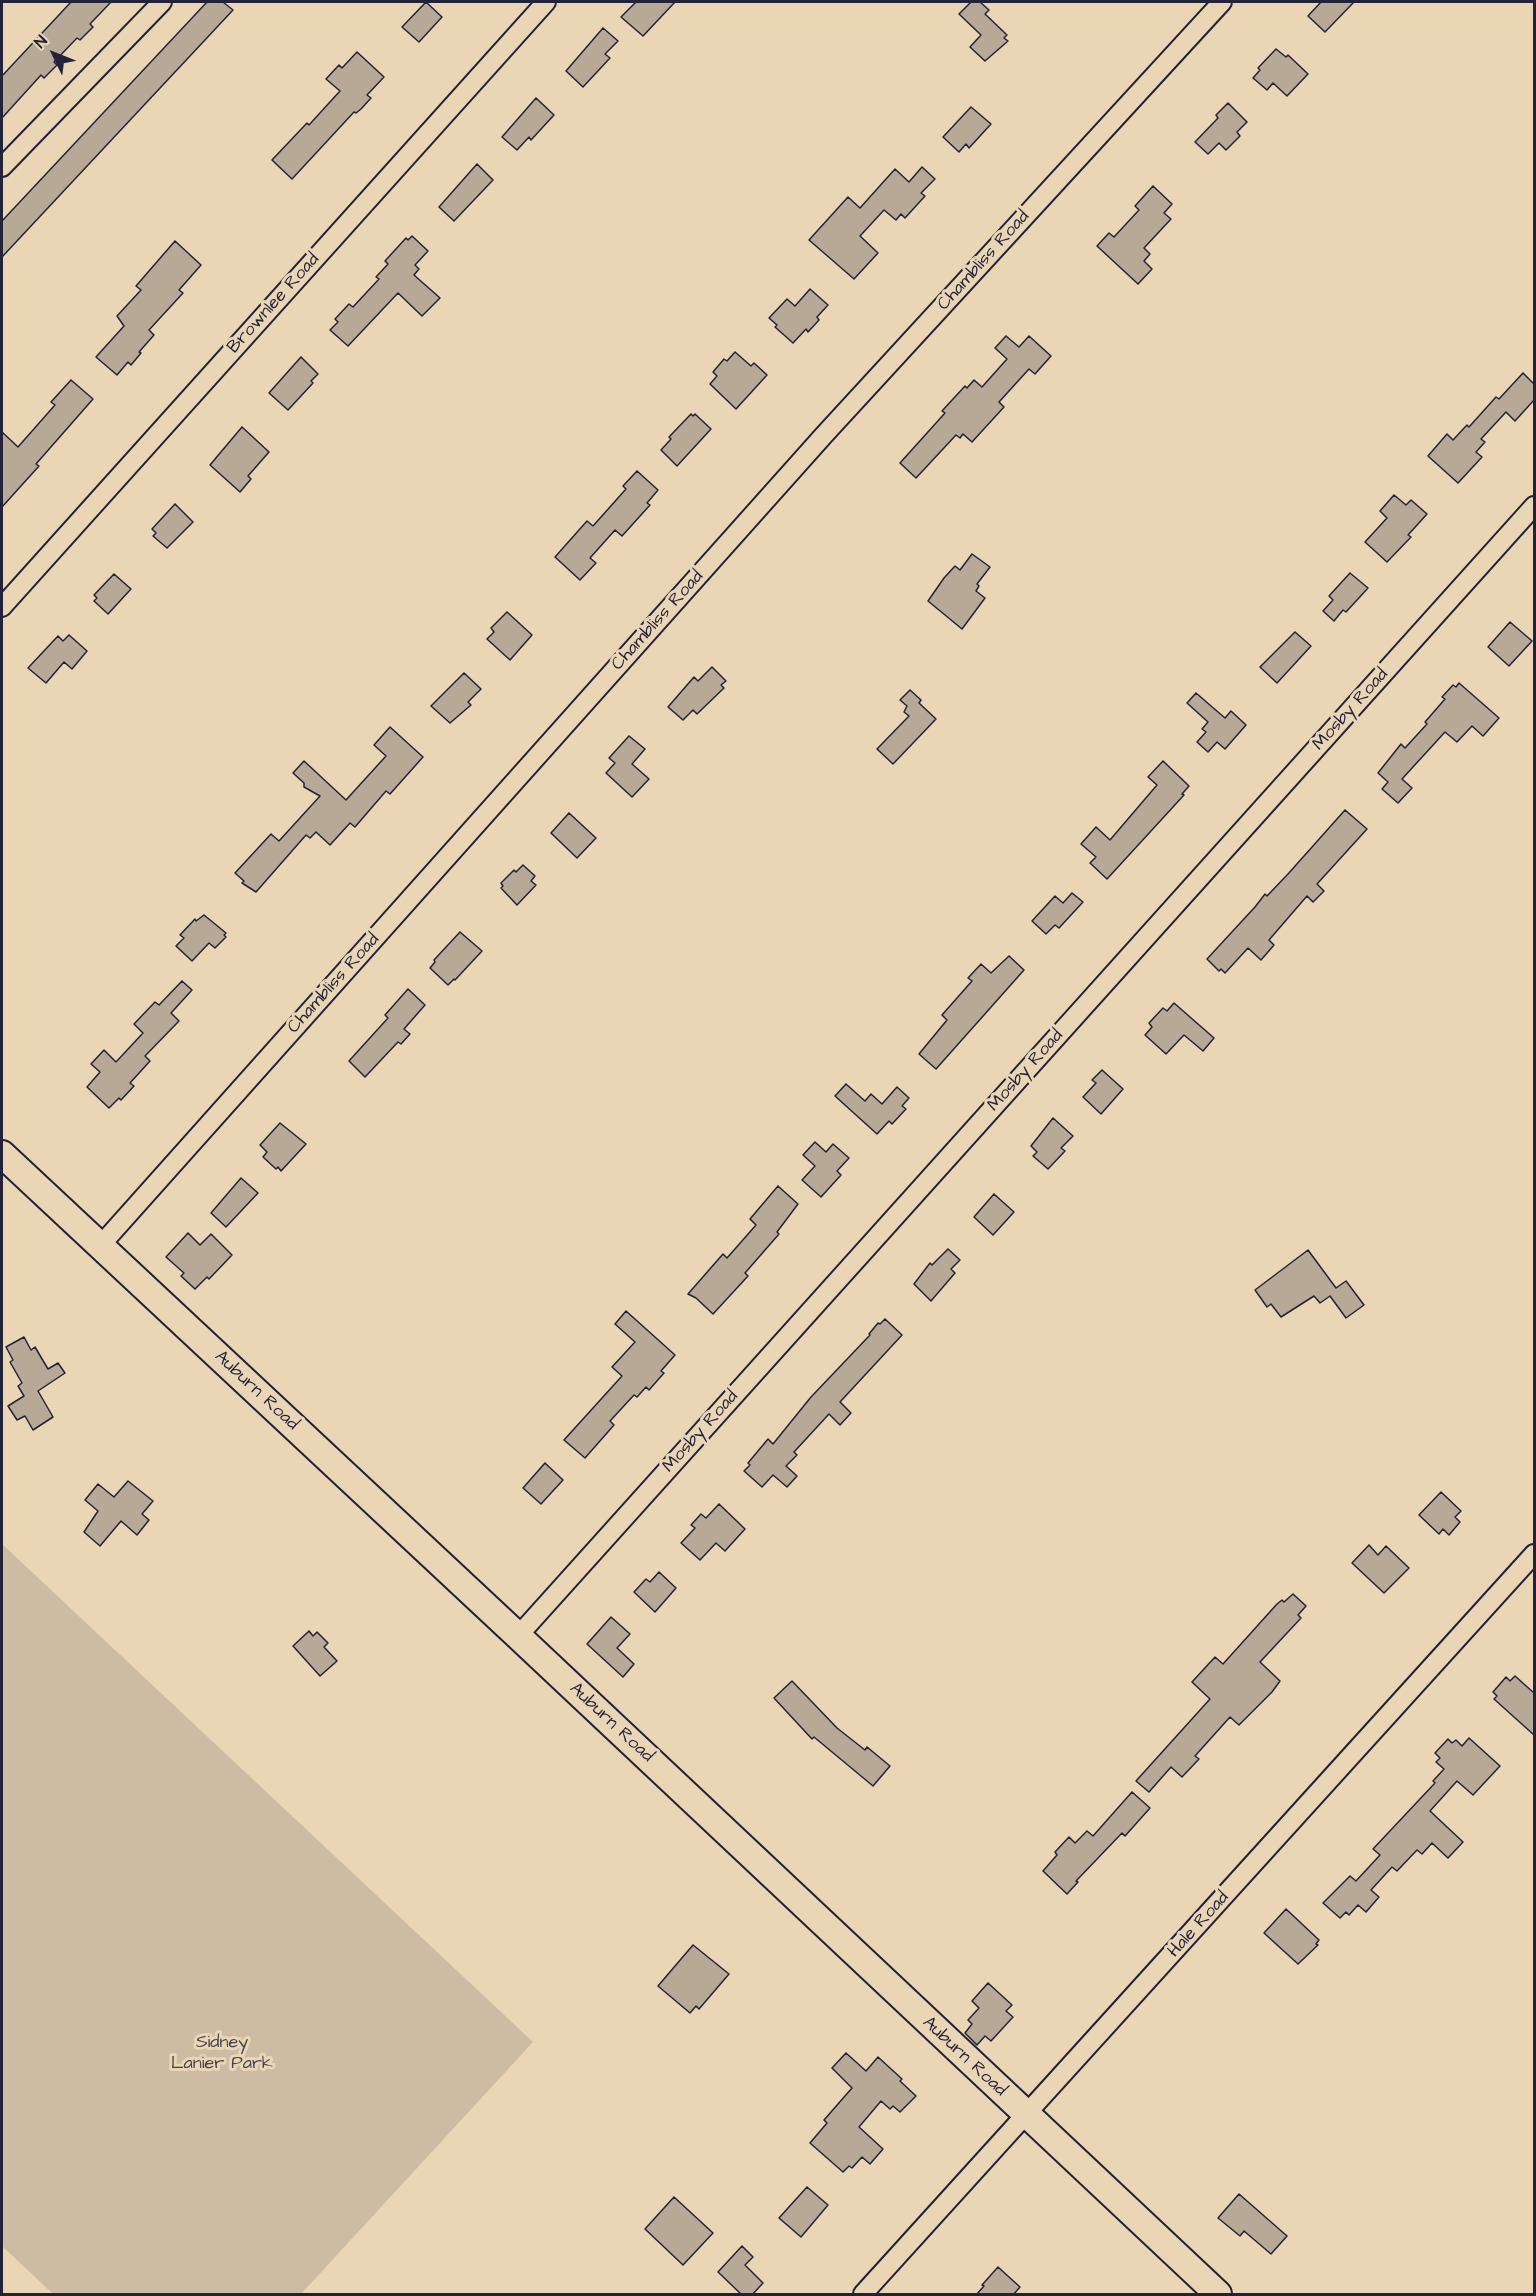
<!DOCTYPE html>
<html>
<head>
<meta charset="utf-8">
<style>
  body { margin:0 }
  #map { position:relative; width:1536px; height:2296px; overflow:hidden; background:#ead6b4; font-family:"Architects Daughter",sans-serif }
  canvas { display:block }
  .frame { position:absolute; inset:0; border:3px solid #22223b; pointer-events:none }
  .north { position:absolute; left:24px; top:24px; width:60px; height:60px; -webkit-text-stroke:4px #ead6b4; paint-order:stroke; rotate:313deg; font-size:16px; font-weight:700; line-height:24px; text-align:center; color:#22223b }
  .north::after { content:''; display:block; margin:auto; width:21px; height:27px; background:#22223b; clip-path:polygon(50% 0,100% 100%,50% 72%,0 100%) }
</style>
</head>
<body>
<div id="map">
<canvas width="1536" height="2296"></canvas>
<div class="frame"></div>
<div class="north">N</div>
</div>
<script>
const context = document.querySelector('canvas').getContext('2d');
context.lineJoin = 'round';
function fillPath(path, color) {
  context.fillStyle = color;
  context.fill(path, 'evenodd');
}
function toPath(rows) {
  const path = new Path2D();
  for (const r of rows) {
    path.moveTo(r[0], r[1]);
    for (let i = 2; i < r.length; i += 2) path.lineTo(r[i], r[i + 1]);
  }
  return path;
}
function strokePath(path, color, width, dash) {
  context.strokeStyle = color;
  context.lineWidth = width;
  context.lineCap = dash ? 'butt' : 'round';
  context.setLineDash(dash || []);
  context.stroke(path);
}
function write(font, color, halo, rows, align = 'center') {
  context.font = font + ' "Architects Daughter",sans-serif';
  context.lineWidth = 6;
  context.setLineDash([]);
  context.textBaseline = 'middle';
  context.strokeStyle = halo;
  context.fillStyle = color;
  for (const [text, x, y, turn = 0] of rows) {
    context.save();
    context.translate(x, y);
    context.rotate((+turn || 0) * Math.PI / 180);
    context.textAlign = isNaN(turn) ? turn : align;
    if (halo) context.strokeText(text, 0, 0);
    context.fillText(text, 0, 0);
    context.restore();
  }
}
fillPath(toPath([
  [2,1544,533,2042,301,2294,53,2294,2,2246]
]), '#cdbca3');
const building = toPath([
  [71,2,111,2,90,24,93,27,80,40,77,38,54,62,57,65,44,78,41,75,2,118,2,76,71,2],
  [207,2,223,2,233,10,2,257,2,221,207,2],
  [426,2,442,17,419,42,402,27,426,2],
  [636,2,675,2,643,36,621,17,636,2],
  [971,2,980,2,989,10,985,14,1007,35,1004,38,1008,41,985,61,970,47,981,35,959,14,971,2],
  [1321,2,1354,2,1325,32,1308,16,1321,2],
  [603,28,618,41,605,54,610,58,583,87,566,71,603,28],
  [1276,49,1286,57,1288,55,1308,74,1287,96,1273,83,1267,90,1253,78,1260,70,1258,68,1276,49],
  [357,52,384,77,367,95,371,98,361,109,356,113,354,112,292,179,272,160,307,123,309,125,340,91,326,79,339,65,342,68,357,52],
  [536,98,554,115,531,140,529,137,517,150,502,137,536,98],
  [1228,103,1247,122,1237,132,1240,136,1226,150,1219,143,1208,154,1195,142,1218,118,1216,115,1228,103],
  [971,107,991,124,969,148,966,144,959,152,943,137,971,107],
  [477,164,493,180,454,221,439,207,477,164],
  [922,167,935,179,921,193,925,196,905,218,901,214,896,220,884,210,860,236,878,253,854,279,809,240,848,197,860,208,895,169,909,182,922,167],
  [1153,186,1172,204,1164,213,1171,219,1144,248,1150,254,1144,261,1152,269,1138,284,1097,246,1109,233,1114,237,1139,210,1135,206,1153,186],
  [412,236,428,251,415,265,419,269,414,275,440,298,422,316,398,293,348,346,330,330,338,322,335,319,349,304,353,307,379,279,376,277,388,264,385,261,406,238,408,240,412,236],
  [175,241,201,265,179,290,183,293,149,330,154,335,139,352,141,353,131,365,128,362,117,375,96,357,124,326,117,316,141,290,136,286,175,241],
  [810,289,828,305,817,317,819,320,808,332,806,329,793,343,775,327,777,325,769,318,787,299,795,306,810,289],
  [1006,336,1019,347,1029,336,1051,356,1035,374,1029,369,999,402,1004,407,972,442,963,434,960,438,956,435,916,478,900,463,945,413,942,411,965,386,967,388,974,380,982,387,1007,359,995,348,1006,336],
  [735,352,751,366,754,363,767,375,736,409,710,384,717,376,713,372,724,359,727,361,735,352],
  [301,357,318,374,311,381,313,383,288,410,269,393,301,357],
  [1523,373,1534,384,1534,400,1515,421,1506,412,1481,439,1485,442,1476,452,1482,457,1458,483,1428,456,1447,434,1453,440,1467,425,1469,427,1496,397,1499,399,1523,373],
  [71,380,93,399,36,464,39,466,2,507,2,432,18,447,55,405,51,402,71,380],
  [691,414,693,416,695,414,711,429,677,466,661,450,671,439,669,437,691,414],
  [242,427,269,452,248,476,251,479,240,492,210,465,242,427],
  [637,471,658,490,647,503,650,505,622,536,615,530,590,558,596,563,580,580,555,557,587,521,593,526,626,489,623,486,637,471],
  [1394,495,1406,505,1411,500,1427,514,1408,535,1411,537,1387,562,1365,542,1387,518,1380,511,1394,495],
  [175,504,193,522,167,548,153,536,156,533,152,529,175,504],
  [972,554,990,567,977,584,979,586,976,591,985,598,962,629,928,601,944,578,955,566,960,570,972,554],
  [1350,573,1368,588,1346,612,1343,610,1334,621,1323,611,1333,600,1329,596,1350,573],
  [114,574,131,589,108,614,94,601,97,598,94,595,114,574],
  [507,612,532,635,510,660,487,639,494,632,491,628,507,612],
  [1510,622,1532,641,1509,666,1488,647,1510,622],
  [1295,632,1311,646,1277,683,1260,667,1295,632],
  [69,635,87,651,72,669,64,662,46,683,28,668,58,636,63,641,69,635],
  [712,667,726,681,721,685,724,688,697,714,693,710,683,720,668,707,694,677,698,681,712,667],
  [464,673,481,689,468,702,471,705,450,723,431,706,464,673],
  [1459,683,1499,718,1483,736,1472,726,1457,742,1445,732,1402,779,1412,788,1398,803,1382,789,1388,782,1378,773,1401,744,1405,748,1427,724,1425,722,1445,699,1442,697,1453,685,1456,687,1459,683],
  [910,690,921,700,919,703,936,719,893,764,877,749,909,716,904,712,907,706,900,700,910,690],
  [1196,693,1225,718,1231,711,1246,725,1225,749,1217,742,1208,752,1197,742,1206,732,1202,729,1208,722,1187,703,1196,693],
  [390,727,423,757,390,794,386,791,355,827,350,823,330,845,316,832,310,838,306,835,256,892,242,883,244,881,235,873,271,834,279,841,320,796,304,787,304,783,293,773,304,761,346,800,386,756,374,745,390,727],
  [629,736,645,749,632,764,649,779,632,797,606,773,615,763,609,758,629,736],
  [1163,761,1189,786,1182,794,1184,795,1107,879,1090,863,1096,857,1081,844,1096,827,1110,840,1157,785,1148,777,1163,761],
  [1345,810,1367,829,1317,884,1324,891,1313,902,1307,896,1269,940,1274,945,1261,960,1248,948,1225,973,1221,969,1219,971,1207,959,1255,907,1265,894,1267,896,1288,874,1345,810],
  [569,813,596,838,577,858,551,833,569,813],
  [523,865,535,876,531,881,536,885,517,905,501,888,503,886,501,883,514,870,516,872,523,865],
  [1072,893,1083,902,1059,928,1055,925,1046,934,1032,921,1055,896,1063,903,1072,893],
  [204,915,226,933,224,935,226,937,215,948,209,943,192,961,176,946,184,938,180,935,195,919,196,921,204,915],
  [460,932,482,951,455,980,454,979,448,985,430,968,435,962,434,960,460,932],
  [1009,956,1024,970,936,1069,919,1054,947,1020,942,1015,972,981,968,978,981,964,991,973,1009,956],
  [182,981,192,990,171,1013,179,1021,145,1056,150,1061,130,1083,134,1086,121,1100,119,1098,109,1108,87,1087,100,1072,91,1064,104,1050,116,1062,143,1033,134,1024,155,1002,159,1005,182,981],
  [408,989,425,1005,404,1029,410,1034,401,1044,398,1042,365,1077,349,1061,388,1018,385,1015,408,989],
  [1174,1003,1214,1038,1203,1051,1184,1035,1166,1054,1145,1035,1152,1027,1149,1023,1163,1008,1167,1011,1174,1003],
  [1102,1070,1123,1089,1101,1114,1083,1097,1096,1083,1092,1080,1102,1070],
  [846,1084,865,1101,871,1094,882,1104,897,1087,909,1098,902,1106,906,1109,892,1124,889,1121,877,1134,835,1096,846,1084],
  [1053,1118,1073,1136,1061,1148,1065,1151,1048,1169,1033,1156,1037,1152,1031,1146,1053,1118],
  [280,1123,306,1144,281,1171,278,1167,276,1169,263,1157,267,1152,260,1145,280,1123],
  [815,1142,826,1152,833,1144,849,1158,837,1171,841,1175,821,1197,802,1180,815,1166,803,1155,815,1142],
  [241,1178,258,1193,226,1227,211,1213,241,1178],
  [778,1186,798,1204,777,1232,779,1234,745,1273,748,1276,713,1314,696,1298,688,1294,723,1254,727,1258,756,1225,750,1219,778,1186],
  [994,1194,1014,1212,993,1235,974,1217,994,1194],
  [188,1233,200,1245,211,1234,232,1255,209,1279,207,1277,195,1289,181,1276,184,1273,166,1257,188,1233],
  [948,1249,960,1260,951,1269,955,1273,931,1301,914,1284,930,1263,932,1265,948,1249],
  [1308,1250,1336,1288,1346,1281,1364,1305,1346,1318,1330,1296,1320,1303,1314,1296,1281,1317,1271,1304,1267,1307,1255,1290,1308,1250],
  [626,1311,675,1355,661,1371,664,1373,649,1390,646,1387,637,1397,634,1395,610,1421,614,1425,585,1458,564,1440,622,1376,612,1367,635,1342,615,1324,626,1311],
  [885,1319,902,1335,840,1402,851,1413,840,1425,829,1414,794,1452,797,1455,786,1466,797,1476,787,1487,773,1475,762,1487,744,1471,750,1465,748,1463,768,1439,773,1444,811,1397,870,1335,869,1334,878,1323,880,1324,885,1319],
  [24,1337,31,1350,35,1347,48,1369,58,1363,65,1373,38,1391,53,1417,33,1430,25,1416,17,1420,8,1406,24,1396,18,1386,22,1383,10,1362,13,1360,6,1347,24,1337],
  [545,1463,563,1480,541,1504,523,1488,545,1463],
  [128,1481,153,1501,142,1514,149,1520,137,1535,121,1521,100,1546,84,1532,98,1511,85,1500,98,1484,114,1497,128,1481],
  [1441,1492,1461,1511,1455,1517,1460,1522,1449,1535,1443,1529,1439,1534,1419,1515,1441,1492],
  [719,1504,745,1529,725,1551,716,1543,700,1560,681,1543,695,1528,691,1525,701,1514,706,1518,719,1504],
  [1369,1545,1378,1555,1386,1546,1409,1568,1384,1593,1352,1563,1369,1545],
  [659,1572,676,1588,655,1612,634,1592,646,1579,650,1582,659,1572],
  [1293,1594,1306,1606,1298,1615,1301,1618,1260,1662,1280,1681,1272,1692,1239,1725,1230,1717,1195,1756,1199,1759,1182,1777,1171,1767,1149,1792,1136,1781,1210,1699,1192,1682,1215,1657,1223,1664,1277,1604,1282,1600,1284,1602,1293,1594],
  [611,1617,630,1634,617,1648,634,1664,623,1677,587,1644,611,1617],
  [309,1631,313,1636,317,1632,328,1643,324,1647,337,1661,320,1676,293,1646,309,1631],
  [1515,1676,1534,1693,1534,1735,1494,1699,1497,1696,1493,1692,1506,1677,1510,1681,1515,1676],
  [792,1681,837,1728,865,1750,867,1747,890,1766,873,1786,814,1737,812,1739,774,1698,792,1681],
  [1469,1738,1500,1766,1473,1795,1457,1781,1430,1811,1463,1842,1448,1858,1432,1843,1422,1854,1417,1850,1397,1871,1392,1867,1371,1890,1379,1897,1366,1912,1358,1905,1349,1915,1346,1912,1340,1918,1323,1903,1350,1876,1356,1881,1380,1855,1373,1849,1435,1783,1433,1781,1444,1769,1436,1762,1440,1758,1435,1753,1448,1739,1452,1743,1456,1740,1462,1746,1469,1738],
  [1132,1792,1150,1808,1125,1836,1122,1833,1076,1881,1078,1882,1067,1894,1043,1871,1057,1855,1055,1852,1069,1837,1075,1843,1087,1831,1093,1836,1132,1792],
  [1286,1909,1319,1940,1316,1944,1318,1945,1298,1964,1264,1933,1286,1909],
  [693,1945,729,1974,699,2009,696,2006,690,2013,658,1986,693,1945],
  [988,1983,1012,2005,1006,2011,1013,2017,991,2041,985,2036,977,2045,965,2033,972,2024,968,2020,979,2008,972,2001,988,1983],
  [846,2053,866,2071,878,2057,902,2079,900,2081,916,2096,900,2112,893,2106,890,2109,881,2101,859,2127,883,2149,870,2164,862,2157,852,2168,849,2166,843,2172,810,2143,827,2123,824,2120,852,2088,832,2068,846,2053],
  [807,2187,828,2205,801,2237,779,2218,807,2187],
  [1239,2194,1287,2236,1271,2254,1244,2231,1240,2236,1218,2218,1239,2194],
  [674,2197,713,2233,683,2265,645,2229,674,2197],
  [742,2246,753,2257,745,2265,763,2283,752,2295,742,2295,718,2272,742,2246],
  [998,2267,1020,2287,1013,2295,976,2295,984,2286,982,2285,998,2267]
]);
fillPath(building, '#b8a996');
strokePath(building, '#22223b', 1.5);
const street = toPath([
  [2,167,162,2],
  [2,607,546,2],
  [100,1246,824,435,1222,2],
  [518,1636,1534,506],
  [863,2294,1534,1554]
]);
const secondary = toPath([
  [2,1154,518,1636,1218,2294]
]);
strokePath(street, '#22223b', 22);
strokePath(secondary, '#22223b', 30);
strokePath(street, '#ead6b4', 18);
strokePath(secondary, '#ead6b4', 26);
write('18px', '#22223b', '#ead6b4', [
  ["Chambliss Road",984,261,-48],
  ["Brownlee Road",274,304,-48],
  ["Chambliss Road",658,621,-48],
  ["Mosby Road",1351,710,-48],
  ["Chambliss Road",334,984,-48],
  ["Mosby Road",1026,1071,-48],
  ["Auburn Road",256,1391,43],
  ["Mosby Road",701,1432,-48],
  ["Auburn Road",611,1723,43],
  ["Hale Road",1199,1925,-48],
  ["Auburn Road",964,2057,43]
]);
write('18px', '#444150', '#ead6b4', [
  ["Sidney",222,2043],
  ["Lanier Park",222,2064]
]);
</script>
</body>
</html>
